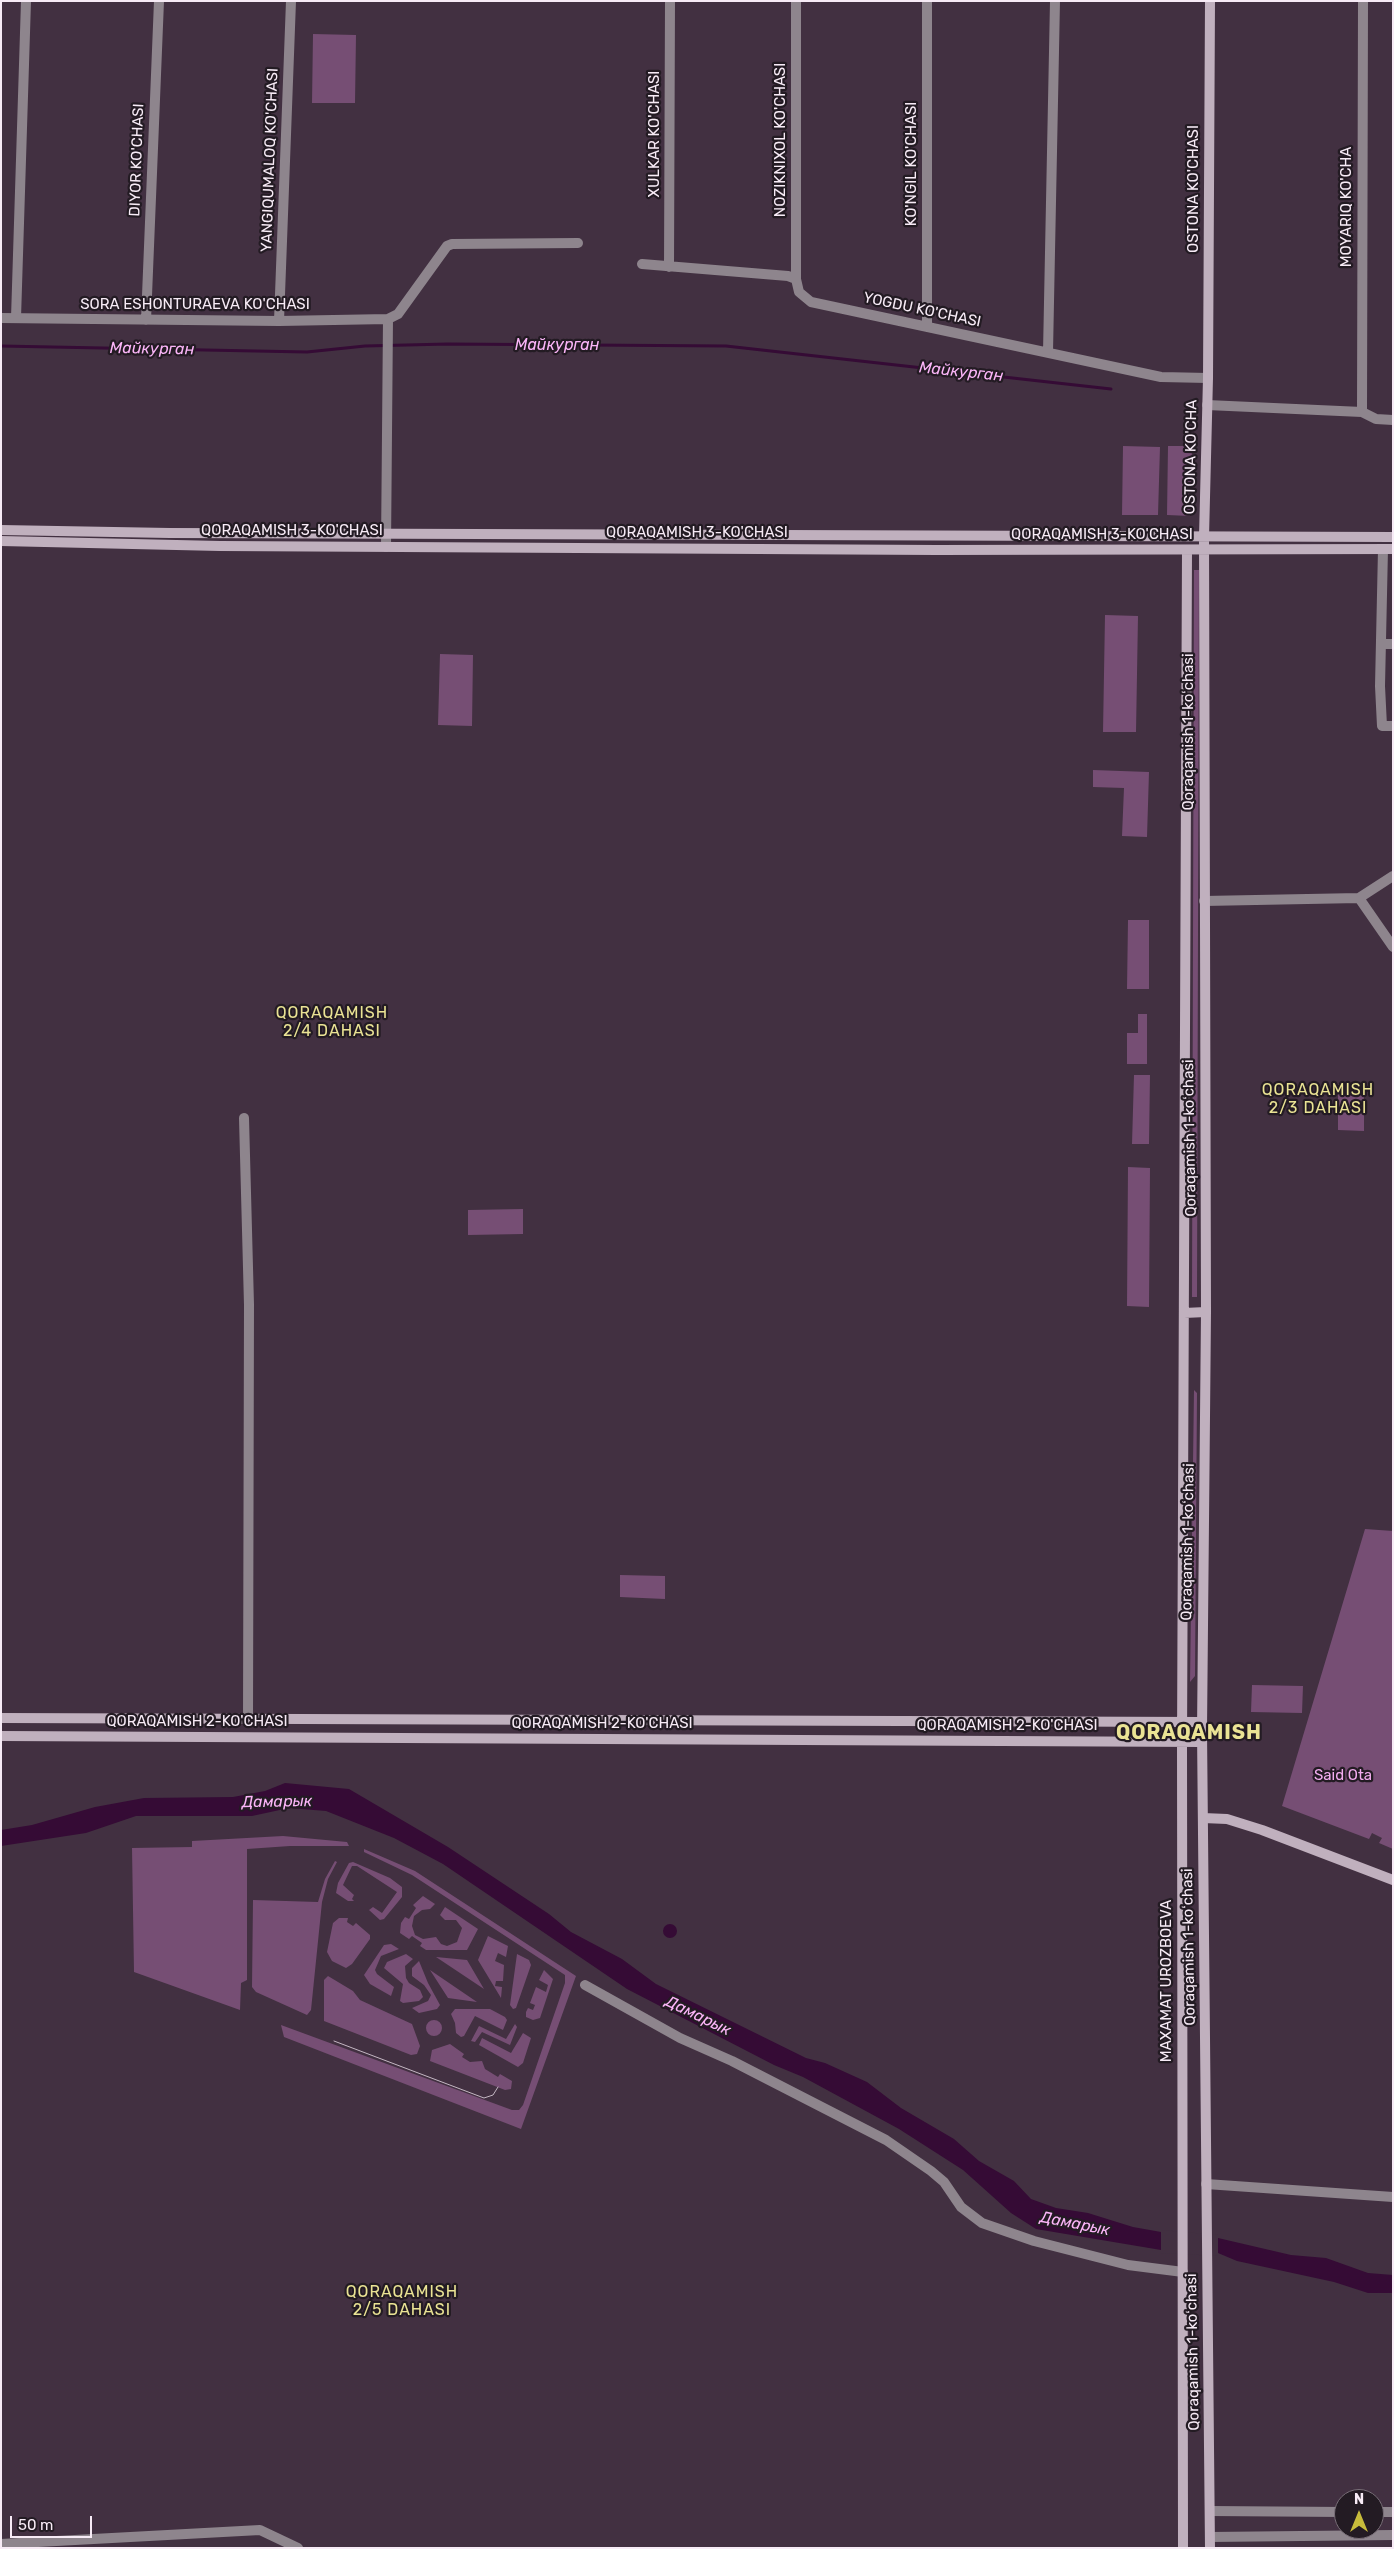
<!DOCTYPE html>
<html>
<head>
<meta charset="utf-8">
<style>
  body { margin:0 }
  #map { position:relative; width:1394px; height:2549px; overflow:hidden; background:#423041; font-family:Rubik,sans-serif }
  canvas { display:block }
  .frame { position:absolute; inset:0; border:2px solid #f7ebf6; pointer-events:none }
  .north { position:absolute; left:1334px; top:2489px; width:50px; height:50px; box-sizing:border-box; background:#231b23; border:1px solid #786e77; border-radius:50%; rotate:0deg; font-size:14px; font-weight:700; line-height:20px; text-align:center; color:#f7ebf6 }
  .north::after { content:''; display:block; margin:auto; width:18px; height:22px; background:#c7bb3b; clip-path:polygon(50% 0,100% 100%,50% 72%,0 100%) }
  .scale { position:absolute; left:10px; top:2516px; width:82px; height:22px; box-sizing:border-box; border:2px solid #f7ebf6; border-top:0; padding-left:6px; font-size:15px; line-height:18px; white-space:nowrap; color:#f7ebf6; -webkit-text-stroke:4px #231b23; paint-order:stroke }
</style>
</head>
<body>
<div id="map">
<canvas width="1394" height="2549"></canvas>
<div class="frame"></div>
<div class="north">N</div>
<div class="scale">50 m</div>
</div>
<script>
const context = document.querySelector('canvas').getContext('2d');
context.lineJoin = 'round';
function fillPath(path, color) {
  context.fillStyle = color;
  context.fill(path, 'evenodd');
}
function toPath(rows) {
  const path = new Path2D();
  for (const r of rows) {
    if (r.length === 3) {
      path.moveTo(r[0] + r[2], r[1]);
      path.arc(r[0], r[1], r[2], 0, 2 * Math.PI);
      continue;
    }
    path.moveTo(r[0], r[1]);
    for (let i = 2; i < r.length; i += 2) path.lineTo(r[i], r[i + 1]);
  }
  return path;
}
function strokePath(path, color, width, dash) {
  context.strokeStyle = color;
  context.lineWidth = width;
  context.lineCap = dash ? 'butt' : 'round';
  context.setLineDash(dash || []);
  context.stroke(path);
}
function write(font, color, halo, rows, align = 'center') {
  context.font = font + ' Rubik,sans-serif';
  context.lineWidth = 4.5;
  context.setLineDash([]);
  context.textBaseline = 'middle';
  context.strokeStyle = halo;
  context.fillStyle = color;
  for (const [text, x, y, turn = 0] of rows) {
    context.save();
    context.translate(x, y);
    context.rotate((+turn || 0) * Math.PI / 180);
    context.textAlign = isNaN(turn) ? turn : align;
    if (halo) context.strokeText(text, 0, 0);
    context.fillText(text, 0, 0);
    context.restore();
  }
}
fillPath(toPath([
  [313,34,356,35,355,103,312,103],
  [1123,446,1160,447,1158,515,1122,515],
  [1168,446,1192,446,1190,516,1167,515],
  [1194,570,1199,570,1197,1297,1192,1297],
  [1105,615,1138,616,1136,732,1103,732],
  [440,654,473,655,472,726,438,725],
  [1093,770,1149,772,1147,837,1122,836,1124,788,1093,787],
  [1128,920,1149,920,1149,989,1127,989],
  [1138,1014,1147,1014,1147,1064,1127,1064,1127,1033,1138,1033],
  [1134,1075,1150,1075,1149,1144,1132,1144],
  [1338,1084,1364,1085,1364,1131,1338,1130],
  [1128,1167,1150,1168,1149,1307,1127,1306],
  [523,1209,523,1234,468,1235,468,1210],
  [1194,1390,1197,1393,1195,1676,1190,1682],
  [1365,1529,1393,1531,1393,1849,1379,1843,1382,1838,1372,1833,1369,1839,1282,1806],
  [620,1575,665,1576,665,1599,620,1597],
  [1252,1685,1303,1686,1302,1713,1251,1712],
  [283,1836,347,1842,349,1846,290,1846,247,1849,247,1980,241,1983,240,2010,134,1972,132,1848,192,1847,192,1841],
  [364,1849,415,1871,576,1976,521,2129,284,2037,281,2025,512,2110,519,2110,523,2105,565,1983,565,1975,412,1875,364,1852],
  [335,1861,337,1862,328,1879,322,1902,311,2010,307,2015,256,1992,252,1987,253,1900,318,1902,325,1879],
  [353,1862,390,1878,402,1887,402,1897,384,1919,380,1920,369,1910,373,1907,382,1913,397,1892,357,1866,352,1866,343,1885,354,1895,352,1899,354,1901,348,1901,336,1893,338,1883,349,1863],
  [423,1896,435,1904,430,1909,422,1910,414,1916,412,1926,415,1935,423,1939,436,1937,441,1944,447,1946,457,1942,462,1928,456,1920,445,1920,440,1915,445,1907,478,1929,467,1950,426,1950,420,1946,422,1943,412,1936,409,1939,400,1933,401,1923,405,1917,409,1919,416,1908,413,1905],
  [339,1918,348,1918,347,1922,353,1926,356,1923,370,1935,370,1939,352,1964,346,1968,332,1961,327,1952,333,1923],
  [488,1936,508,1946,506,1957,498,1953,495,1961,504,1965,503,1981,496,1981,495,1986,502,1987,501,1998,478,1960],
  [391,1944,399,1949,381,1956,375,1970,377,1974,394,1987,391,1996,370,1984,364,1975,384,1945],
  [406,1954,413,1959,405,1966,406,1978,409,1983,420,1990,423,1997,419,2001,403,2003,400,2001,403,1984,384,1968,387,1962],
  [517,1954,529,1960,531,1965,516,2008,513,2009,510,2005],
  [436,1957,467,1960,484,1989],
  [419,1961,428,1983,440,2005,437,2009,419,2013,412,2008,428,2001,431,1995,424,1985,412,1976,412,1968],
  [430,1970,477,2002,448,1998],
  [544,1970,553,1979,540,2018,533,2020,526,2017,526,2012,528,2008,533,2010,535,2005,530,2003,536,1987,546,1992,548,1985,539,1980],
  [328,1976,353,1991,360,2000,412,2024,420,2046,417,2054,411,2055,324,2021,324,1980],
  [455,2009,490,2009,505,2017,507,2020,503,2030,475,2016,464,2036,461,2037,456,2033,455,2023,451,2014],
  [434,2028,8],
  [515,2024,517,2027,510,2045,482,2032,475,2042,471,2041,479,2026,506,2039],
  [523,2033,531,2038,523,2063,518,2067,479,2045,482,2038,511,2053],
  [450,2044,464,2054,462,2057,470,2062,482,2061,485,2069,498,2077,500,2074,512,2081,511,2089,505,2090,430,2061,432,2050]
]), '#764e74');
fillPath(toPath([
  [285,1783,349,1789,448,1847,549,1914,571,1932,622,1959,656,1984,806,2058,825,2063,867,2082,901,2108,954,2139,979,2161,1014,2181,1031,2199,1056,2208,1088,2213,1133,2227,1161,2232,1218,2238,1291,2255,1326,2258,1368,2273,1393,2275,1393,2293,1368,2293,1334,2282,1237,2261,1218,2253,1161,2250,1036,2229,1011,2213,963,2170,899,2129,803,2077,774,2065,627,1989,443,1864,394,1838,326,1811,289,1808,252,1816,136,1816,86,1833,1,1846,1,1830,32,1825,95,1807,144,1798,233,1797,265,1791],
  [670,1931,7]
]), '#350b35');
fillPath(toPath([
  [1161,2230,1218,2235,1218,2256,1161,2253]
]), '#423041');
strokePath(toPath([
  [1,346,307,352,365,346,448,344,726,346,1111,389]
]), '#350b35', 3);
strokePath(toPath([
  [796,1,796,279],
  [927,1,927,327],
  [642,264,788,276,796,279,799,292,811,302,1161,377,1208,378],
  [669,267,670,1],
  [1,318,279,321,388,319,398,314,447,246,452,244,578,243],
  [16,318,26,1],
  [146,320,159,1],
  [279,321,291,1],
  [1048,352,1055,1],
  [1207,405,1362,412,1376,419,1393,420],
  [1362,412,1363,1],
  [386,547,388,319],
  [1383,549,1380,686,1382,726,1393,726],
  [1381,644,1393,644],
  [1359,898,1393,947],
  [1359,898,1393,876],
  [1204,901,1359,898],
  [244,1118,249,1305,248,1719],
  [585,1985,680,2038,732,2061,886,2140,931,2171,944,2182,961,2207,982,2223,1034,2241,1128,2265,1183,2272],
  [1206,2184,1393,2197],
  [1210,2511,1344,2512],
  [1374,2512,1393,2512],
  [1210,2537,1393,2535],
  [1,2544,260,2530,298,2548]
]), '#8e858d', 10);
strokePath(toPath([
  [1210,1,1208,378,1204,537,1206,1312,1202,1731,1210,2548],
  [1,530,170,533,1393,537],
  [1,541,220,546,937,550,1393,549],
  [1184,1313,1206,1312],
  [1,1718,1202,1722],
  [1,1736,1202,1742],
  [1203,1818,1227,1819,1262,1830,1393,1880],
  [1183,2548,1182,1742,1187,550]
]), '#c0b0be', 10);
strokePath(toPath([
  [334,2041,484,2098,493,2095,498,2087]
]), '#c4b7c3', 1);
write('15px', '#f7ebf6', '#231b23', [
  ["XULKAR KO'CHASI",655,134,-90],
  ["NOZIKNIXOL KO'CHASI",781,140,-90],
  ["DIYOR KO'CHASI",137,160,-88],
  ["YANGIQUMALOQ KO'CHASI",270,160,-88],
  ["KO'NGIL KO'CHASI",912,164,-90],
  ["OSTONA KO'CHASI",1194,189,-90],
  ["MOYARIQ KO'CHA",1347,207,-90],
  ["SORA ESHONTURAEVA KO'CHASI",195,305],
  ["YOGDU KO'CHASI",922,310,12],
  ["OSTONA KO'CHA",1191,457,-89],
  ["QORAQAMISH 3-KO'CHASI",292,531],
  ["QORAQAMISH 3-KO'CHASI",697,533],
  ["QORAQAMISH 3-KO'CHASI",1102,535],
  ["Qoraqamish 1-koʻchasi",1189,732,-90],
  ["Qoraqamish 1-koʻchasi",1190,1138,-91],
  ["Qoraqamish 1-koʻchasi",1188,1542,-89],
  ["QORAQAMISH 2-KO'CHASI",197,1722],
  ["QORAQAMISH 2-KO'CHASI",602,1724],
  ["QORAQAMISH 2-KO'CHASI",1007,1726],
  ["Qoraqamish 1-koʻchasi",1189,1947,-91],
  ["MAXAMAT UROZBOEVA",1167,1981,-90],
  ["Qoraqamish 1-koʻchasi",1193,2352,-91]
]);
write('15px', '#f2acef', '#231b23', [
  ["Said Ota",1343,1776]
]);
write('italic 16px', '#fbb5f8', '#231b23', [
  ["Майкурган",557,345],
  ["Майкурган",152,349,1],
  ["Майкурган",961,372,6],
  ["Дамарык",277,1802,-1],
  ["Дамарык",698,2016,26],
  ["Дамарык",1075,2224,11]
]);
context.letterSpacing = '1px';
write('16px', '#eae394', '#231b23', [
  ["QORAQAMISH",332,1013],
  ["2/4 DAHASI",332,1031],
  ["QORAQAMISH",1318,1090],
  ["2/3 DAHASI",1318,1108],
  ["QORAQAMISH",402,2292],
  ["2/5 DAHASI",402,2310]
]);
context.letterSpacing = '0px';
context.letterSpacing = '1px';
write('bold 20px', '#eae394', '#231b23', [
  ["QORAQAMISH",1189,1733]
]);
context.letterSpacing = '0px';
</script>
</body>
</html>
